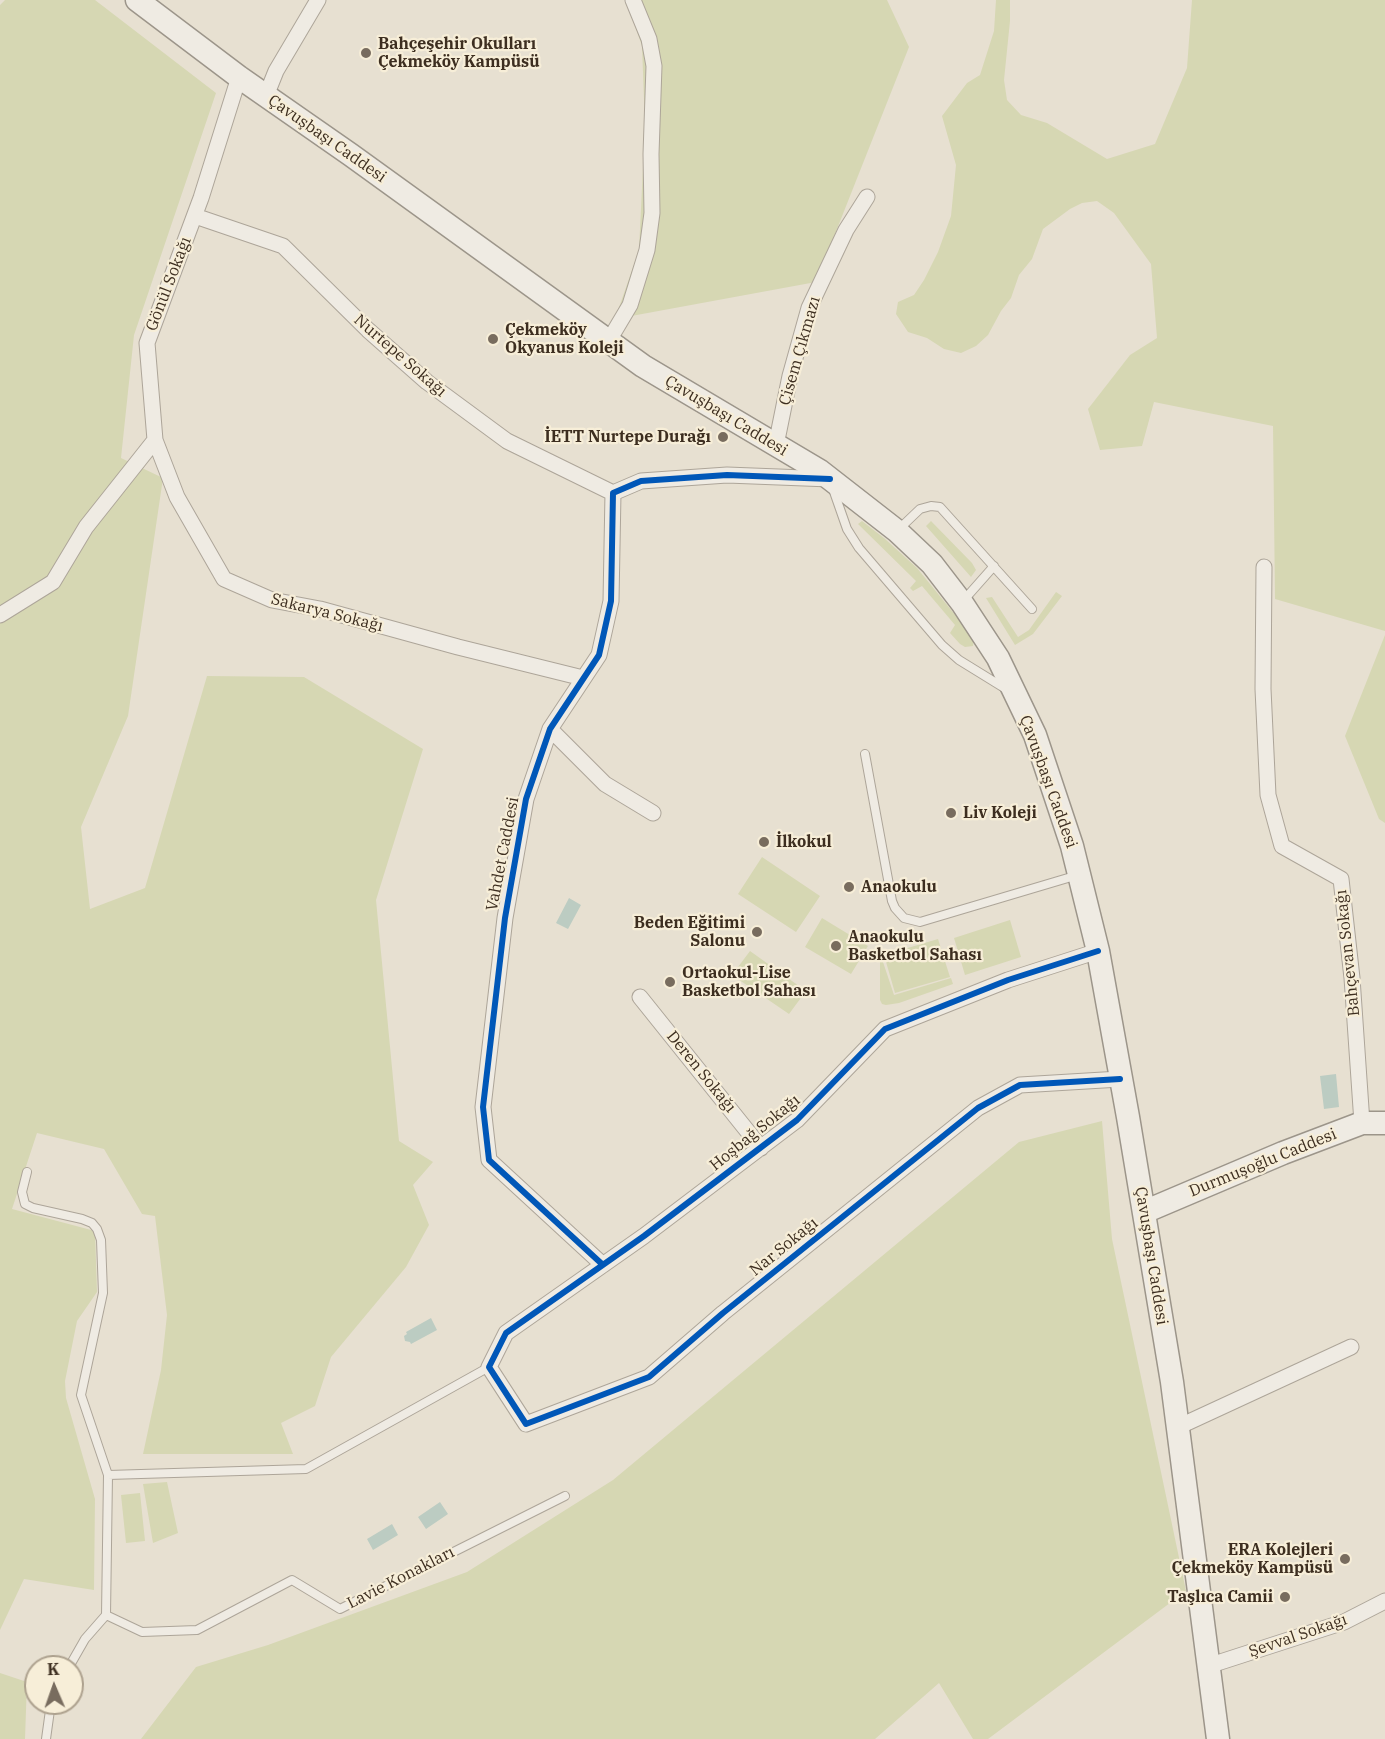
<!DOCTYPE html>
<html>
<head>
<meta charset="utf-8">
<style>
  body { margin:0 }
  #map { position:relative; width:1385px; height:1739px; overflow:hidden; background:#e7e0d1; font-family:"IBM Plex Serif",serif }
  canvas { display:block }
  .north { position:absolute; left:24px; top:1655px; width:60px; height:60px; box-sizing:border-box; background:#f7eed8; border:2px solid #ada18e; border-radius:50%; rotate:358deg; font-size:16px; font-weight:700; line-height:24px; text-align:center; color:#3d2e20 }
  .north::after { content:''; display:block; margin:auto; width:21px; height:27px; background:#786c5e; clip-path:polygon(50% 0,100% 100%,50% 72%,0 100%) }
</style>
</head>
<body>
<div id="map">
<canvas width="1385" height="1739"></canvas>
<div class="north">K</div>
</div>
<script>
const context = document.querySelector('canvas').getContext('2d');
context.lineJoin = 'round';
function fillPath(path, color) {
  context.fillStyle = color;
  context.fill(path, 'evenodd');
}
function toPath(rows) {
  const path = new Path2D();
  for (const r of rows) {
    path.moveTo(r[0], r[1]);
    for (let i = 2; i < r.length; i += 2) path.lineTo(r[i], r[i + 1]);
  }
  return path;
}
function strokePath(path, color, width, dash) {
  context.strokeStyle = color;
  context.lineWidth = width;
  context.lineCap = dash ? 'butt' : 'round';
  context.setLineDash(dash || []);
  context.stroke(path);
}
function write(font, color, halo, rows, align = 'center') {
  context.font = font + ' "IBM Plex Serif",serif';
  context.lineWidth = 4.5;
  context.setLineDash([]);
  context.textBaseline = 'middle';
  context.strokeStyle = halo;
  context.fillStyle = color;
  for (const [text, x, y, turn = 0] of rows) {
    context.save();
    context.translate(x, y);
    context.rotate((+turn || 0) * Math.PI / 180);
    context.textAlign = isNaN(turn) ? turn : align;
    if (halo) context.strokeText(text, 0, 0);
    context.fillText(text, 0, 0);
    context.restore();
  }
}
fillPath(toPath([
  [5,0,95,0,216,93,134,335,121,458,163,478,128,716,81,827,90,909,145,888,207,676,304,677,423,749,376,900,399,1141,433,1162,413,1185,429,1225,406,1267,331,1357,315,1406,281,1423,293,1454,143,1454,161,1370,167,1315,155,1216,142,1214,104,1149,37,1133,12,1209,95,1231,97,1292,77,1321,65,1381,66,1398,95,1499,94,1590,24,1579,0,1630,0,5],
  [626,0,887,0,909,47,816,282,615,319,639,250,645,126,642,46],
  [996,0,1010,0,1010,21,1004,80,1007,100,1021,115,1047,123,1107,159,1155,144,1187,68,1192,0,1385,0,1385,631,1275,599,1273,426,1154,402,1142,446,1100,450,1088,409,1130,355,1157,338,1151,264,1114,213,1097,201,1082,203,1070,209,1043,229,1032,259,1019,275,1011,298,1001,311,988,335,976,346,961,353,944,349,927,338,908,332,896,314,898,302,914,295,924,280,938,252,951,216,956,165,942,116,967,83,980,75,994,31],
  [862,521,884,538,917,568,974,638,973,646,965,647,960,644,950,633,955,625,922,586,913,591,910,588,916,581,858,524],
  [931,521,972,563,976,570,971,577,926,526],
  [1056,592,1062,596,1033,634,1015,645,986,598,992,597,1018,637,1029,630],
  [1385,635,1385,823,1379,819,1345,736],
  [762,857,820,896,796,932,738,894],
  [822,918,868,946,851,974,805,947],
  [1010,920,1021,957,965,975,954,938],
  [938,939,950,977,895,993,884,955],
  [750,951,806,991,789,1014,732,975],
  [880,953,894,995,951,978,953,984,899,1003,886,1005,882,1004,880,1000],
  [1102,1121,1112,1239,1186,1591,988,1739,973,1739,939,1683,875,1739,141,1739,196,1667,268,1645,467,1572,613,1480,1019,1142],
  [167,1482,178,1533,153,1543,143,1484],
  [140,1493,145,1541,126,1543,121,1495],
  [0,1673,27,1682,25,1739,0,1739]
]), '#d6d7b3');
fillPath(toPath([
  [569,898,581,905,568,929,556,923],
  [1336,1074,1339,1107,1324,1109,1320,1076],
  [431,1318,437,1330,411,1344,410,1342,405,1341,404,1336,407,1334,406,1332],
  [440,1502,448,1514,426,1529,418,1517],
  [392,1524,398,1535,373,1550,367,1539]
]), '#bcccc2');
const lane = toPath([
  [833,489,847,529,859,548,942,645,959,660,1006,689],
  [898,530,920,509,931,506,940,507,1032,609],
  [963,601,994,566],
  [865,754,892,901,895,908,904,918,920,922,1078,875],
  [27,1172,22,1192,25,1204,33,1208,82,1219,92,1223,97,1229,101,1240,103,1293,81,1395,108,1475],
  [489,1367,306,1469,108,1475,106,1615,142,1632,197,1630,292,1580,340,1609,565,1496],
  [69,1667,85,1639,106,1615],
  [46,1739,51,1703]
]);
const street = toPath([
  [266,96,276,71,318,0],
  [195,216,283,246,368,330,427,382,507,441,613,493],
  [608,342,630,305,647,250,652,213,651,154,654,66,649,39,633,0],
  [155,440,177,497,224,579,272,600,320,609,458,647,583,678],
  [776,445,790,376,809,308,846,230,867,197],
  [1264,567,1263,689,1268,795,1282,846,1341,879,1352,978,1362,1123],
  [0,615,53,582,86,527,155,440,147,343,201,198,239,77],
  [550,729,605,784,653,813],
  [1098,951,1008,980,885,1029,797,1120,644,1236,506,1333,489,1367,526,1424,649,1377,723,1313,978,1108,1020,1085,1120,1079],
  [640,997,761,1148],
  [603,1265,489,1160,483,1107,505,918,526,799,550,729,599,655,611,601,613,493,641,481,727,475,830,479],
  [1178,1427,1351,1347],
  [1208,1666,1344,1622,1385,1601]
]);
const secondary = toPath([
  [137,0,239,77,351,155,643,366,820,471,897,531,932,564,962,603,998,658,1035,735,1072,846,1098,951,1128,1117,1172,1382,1218,1739],
  [1144,1212,1283,1153,1362,1123,1385,1123]
]);
strokePath(lane, '#ada599', 10);
strokePath(street, '#ada599', 17);
strokePath(secondary, '#9c958a', 25);
strokePath(lane, '#efebe3', 8);
strokePath(street, '#efebe3', 15);
strokePath(secondary, '#efebe3', 22);
strokePath(toPath([
  [1098,951,1008,980,885,1029,797,1120,644,1236,506,1333,489,1367,526,1424,649,1377,723,1313,978,1108,1020,1085,1120,1079],
  [603,1265,489,1160,483,1107,505,918,526,799,550,729,599,655,611,601,613,493,641,481,727,475,830,479]
]), '#0057b8', 6);
for (const [x, y, r, color] of [
  [366,53,6,"#786c5e"],
  [493,339,6,"#786c5e"],
  [723,437,6,"#786c5e"],
  [951,813,6,"#786c5e"],
  [764,842,6,"#786c5e"],
  [849,887,6,"#786c5e"],
  [757,932,6,"#786c5e"],
  [836,946,6,"#786c5e"],
  [670,982,6,"#786c5e"],
  [1345,1559,6,"#786c5e"],
  [1285,1597,6,"#786c5e"]
]) {
  const dot = new Path2D();
  dot.arc(x, y, r, 0, 2 * Math.PI);
  context.fillStyle = color;
  context.fill(dot);
  strokePath(dot, '#f7eed8', 2);
}
write('bold 16px', '#3d2e20', '#f7eed8', [
  ["Bahçeşehir Okulları",378,44],
  ["Çekmeköy Kampüsü",378,62],
  ["Çekmeköy",505,330],
  ["Okyanus Koleji",505,348],
  ["İETT Nurtepe Durağı",711,437,"right"],
  ["Liv Koleji",963,813],
  ["İlkokul",776,842],
  ["Anaokulu",861,887],
  ["Beden Eğitimi",745,923,"right"],
  ["Salonu",745,941,"right"],
  ["Anaokulu",848,937],
  ["Basketbol Sahası",848,955],
  ["Ortaokul-Lise",682,973],
  ["Basketbol Sahası",682,991],
  ["ERA Kolejleri",1333,1550,"right"],
  ["Çekmeköy Kampüsü",1333,1568,"right"],
  ["Taşlıca Camii",1273,1597,"right"]
], 'left');
write('16px', '#3d2e20', '#f7eed8', [
  ["Çavuşbaşı Caddesi",327,139,35],
  ["Gönül Sokağı",169,284,-69],
  ["Çisem Çıkmazı",800,351,-74],
  ["Nurtepe Sokağı",400,356,41],
  ["Çavuşbaşı Caddesi",726,416,31],
  ["Sakarya Sokağı",327,613,14],
  ["Çavuşbaşı Caddesi",1048,782,70],
  ["Vahdet Caddesi",503,854,-79],
  ["Bahçevan Sokağı",1348,953,-96],
  ["Deren Sokağı",701,1072,51],
  ["Hoşbağ Sokağı",755,1133,-39],
  ["Durmuşoğlu Caddesi",1263,1163,-22],
  ["Nar Sokağı",784,1247,-39],
  ["Çavuşbaşı Caddesi",1151,1256,81],
  ["Lavie Konakları",401,1578,-27],
  ["Şevval Sokağı",1298,1636,-19]
]);
</script>
</body>
</html>
